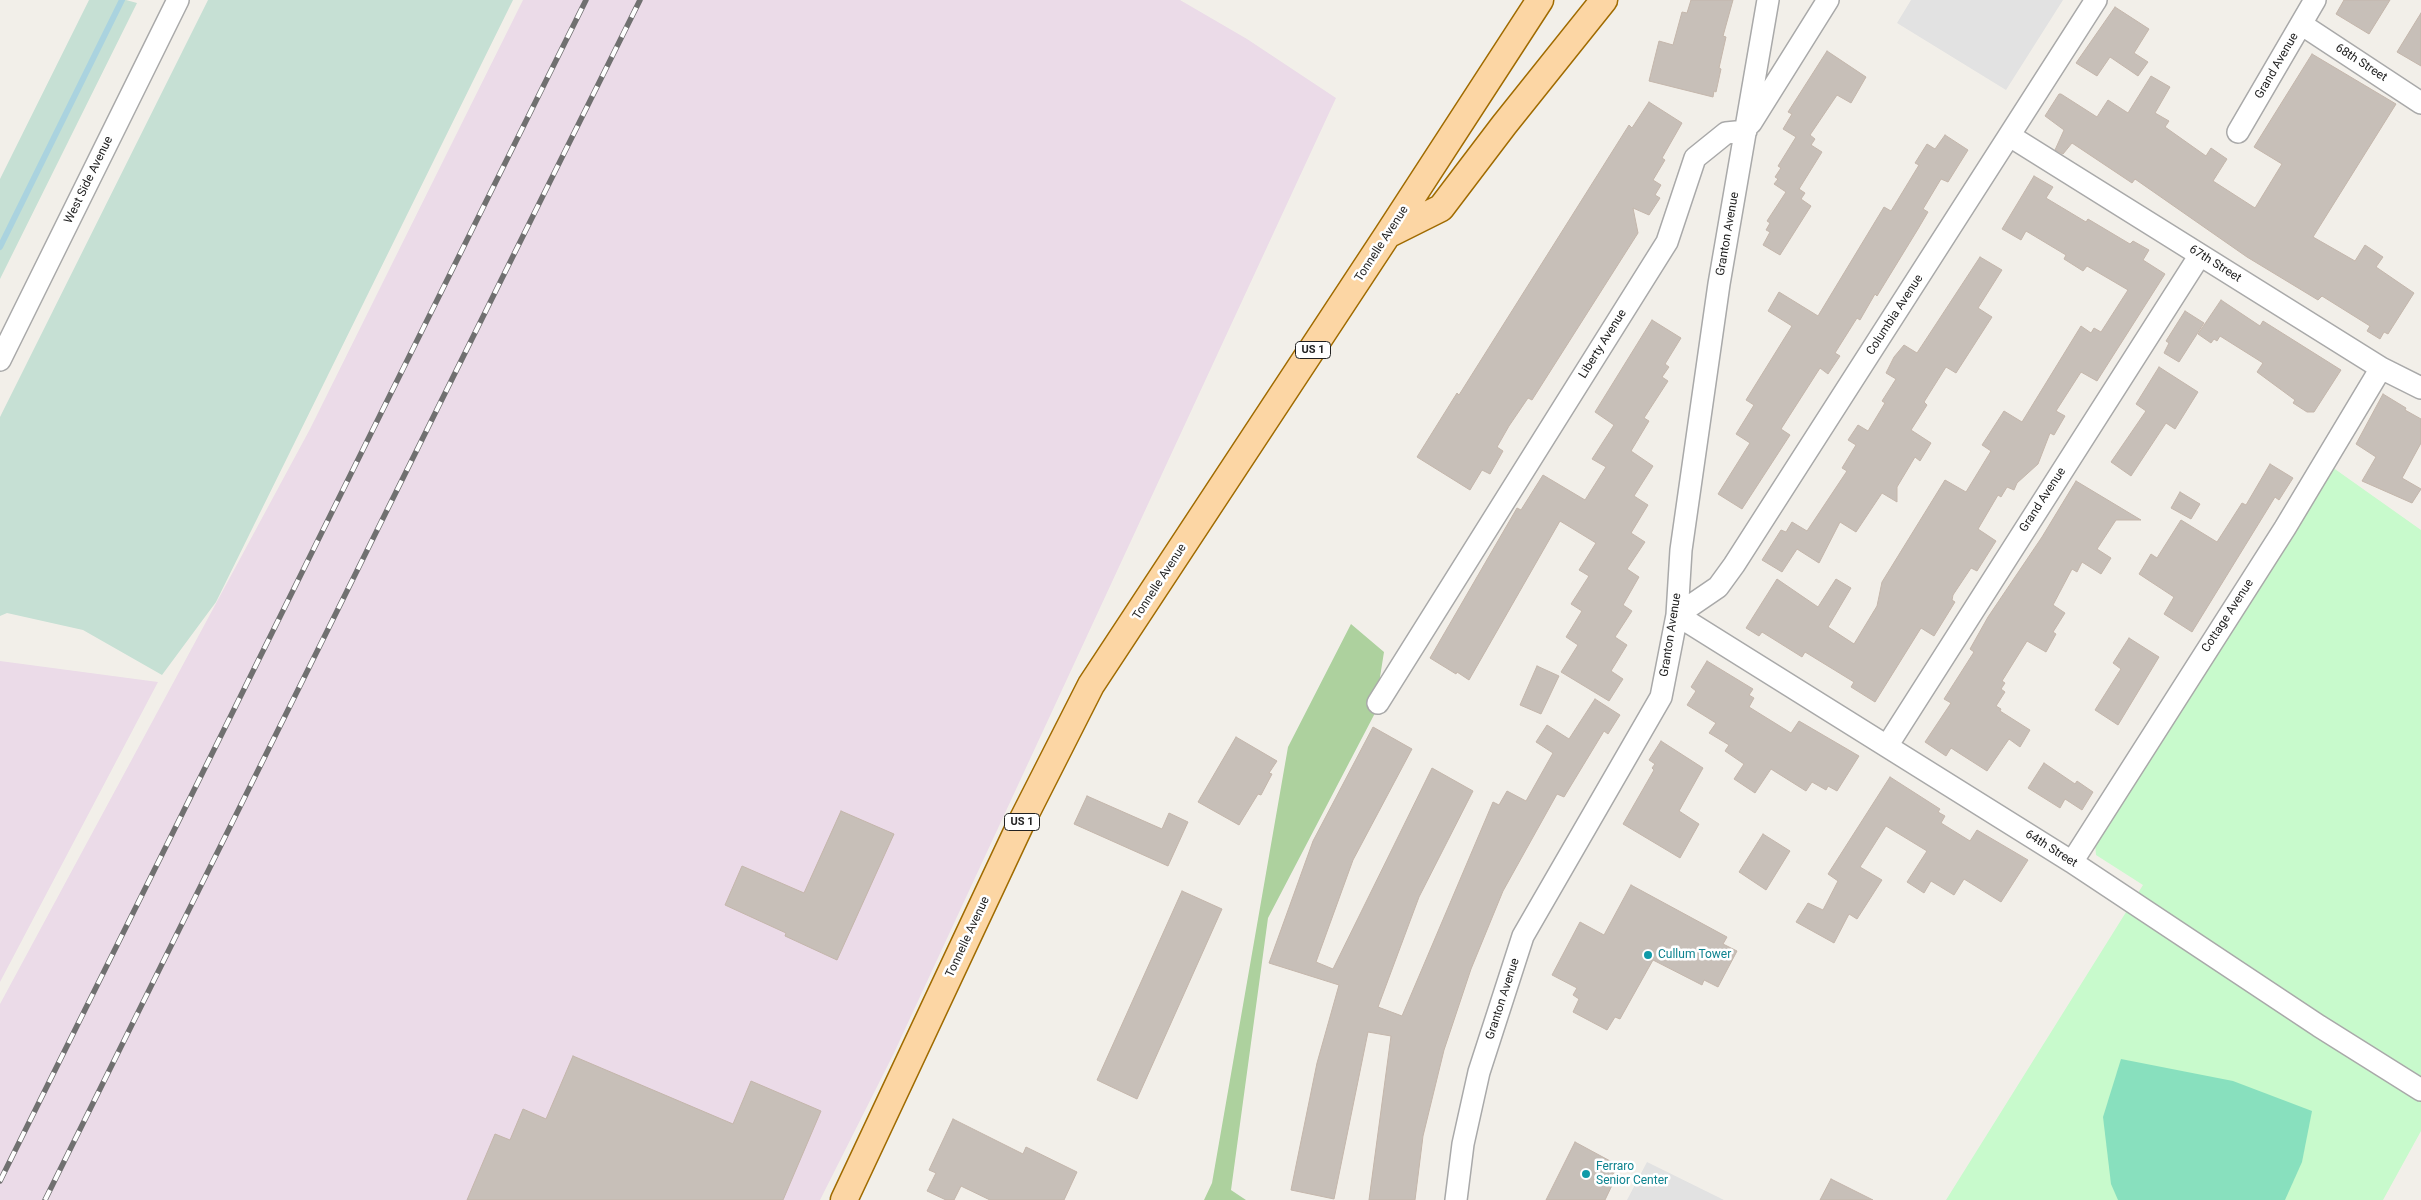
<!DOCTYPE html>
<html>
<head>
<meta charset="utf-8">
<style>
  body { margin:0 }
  canvas { display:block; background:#f2efe9 }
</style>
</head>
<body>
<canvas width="2421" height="1200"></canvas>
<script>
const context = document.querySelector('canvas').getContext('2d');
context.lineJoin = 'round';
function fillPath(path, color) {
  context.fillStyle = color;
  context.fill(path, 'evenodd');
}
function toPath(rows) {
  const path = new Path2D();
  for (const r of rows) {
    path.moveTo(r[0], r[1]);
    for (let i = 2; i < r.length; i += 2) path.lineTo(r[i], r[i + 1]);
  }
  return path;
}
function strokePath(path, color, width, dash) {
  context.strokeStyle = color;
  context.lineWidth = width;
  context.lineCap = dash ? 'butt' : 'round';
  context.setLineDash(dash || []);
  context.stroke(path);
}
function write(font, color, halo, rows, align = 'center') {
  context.font = font + ' Roboto,sans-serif';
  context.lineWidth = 5;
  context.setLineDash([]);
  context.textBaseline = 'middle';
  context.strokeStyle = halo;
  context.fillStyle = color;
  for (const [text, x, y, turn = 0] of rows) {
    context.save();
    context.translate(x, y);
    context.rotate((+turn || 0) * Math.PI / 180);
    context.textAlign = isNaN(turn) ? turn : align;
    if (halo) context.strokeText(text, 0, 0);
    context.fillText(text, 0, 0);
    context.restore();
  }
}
fillPath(toPath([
  [523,0,1180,0,1247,39,1336,98,893,1055,820,1200,0,1200,0,1004,310,429],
  [0,661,158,682,0,982]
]), '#ebdbe8');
fillPath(toPath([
  [1351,624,1384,652,1374,715,1268,918,1231,1190,1246,1200,1204,1200,1212,1183,1288,747]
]), '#add19e');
fillPath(toPath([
  [89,0,126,0,137,3,0,279,0,179],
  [208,0,513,0,216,602,162,675,83,630,7,613,0,616,0,417]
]), '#c6e0d4');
fillPath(toPath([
  [2332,467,2421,530,2421,1131,2383,1200,1946,1200,2143,885,2096,855,2095,843]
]), '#c8facc');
fillPath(toPath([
  [2121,1059,2233,1081,2312,1111,2302,1162,2285,1200,2118,1200,2111,1184,2103,1117]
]), '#88e0be');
fillPath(toPath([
  [1911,0,2063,0,2006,90,1897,23],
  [1647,1162,1724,1200,1627,1200]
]), '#e2e2e2');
strokePath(toPath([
  [0,247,122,0]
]), '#aad3df', 6);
const building = toPath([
  [1691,0,1733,0,1723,36,1726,37,1719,68,1721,69,1716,92,1714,91,1713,97,1649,81,1659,41,1673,45,1682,12,1687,13,1691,0],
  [2344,0,2390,0,2369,34,2336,14,2344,0],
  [2115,7,2149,29,2134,53,2148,62,2138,76,2110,57,2097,76,2076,63,2115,7],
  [2421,13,2421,66,2397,52,2421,13],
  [1827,51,1866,77,1851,103,1837,95,1810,135,1815,139,1811,145,1822,152,1799,189,1805,193,1801,199,1811,206,1780,255,1763,245,1770,232,1766,230,1770,223,1767,221,1786,192,1774,184,1778,179,1775,177,1781,168,1778,166,1796,137,1783,129,1792,114,1788,112,1827,51],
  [2312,54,2396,104,2313,237,2355,261,2365,245,2383,257,2376,267,2414,293,2388,334,2384,332,2380,339,2367,331,2370,326,2322,296,2318,300,2247,257,2135,179,2132,183,2072,143,2063,154,2055,150,2064,130,2045,116,2059,94,2061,94,2097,117,2108,100,2128,113,2151,76,2170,87,2155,113,2169,121,2165,127,2206,156,2211,148,2227,159,2213,181,2255,208,2282,164,2254,147,2312,54],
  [1649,102,1682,123,1662,158,1665,160,1653,180,1661,185,1655,195,1660,198,1649,215,1633,208,1638,233,1532,400,1528,398,1509,426,1497,447,1503,451,1490,474,1482,470,1470,490,1417,457,1457,393,1459,395,1629,125,1632,128,1649,102],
  [1945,135,1968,150,1948,182,1941,179,1923,209,1928,212,1918,229,1877,296,1875,294,1860,320,1857,318,1835,353,1840,356,1828,374,1820,368,1781,429,1790,435,1742,509,1718,494,1750,443,1736,434,1754,405,1746,400,1792,326,1768,311,1779,292,1818,316,1884,207,1891,211,1919,165,1915,163,1927,144,1935,149,1945,135],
  [2034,176,2053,187,2046,198,2086,222,2088,219,2130,244,2133,241,2149,250,2143,260,2165,274,2097,381,2081,372,2056,411,2065,416,2054,435,2050,433,2038,464,2017,483,2014,490,2007,487,2001,497,1998,495,1978,529,1996,541,1977,571,1971,568,1953,595,1952,600,1955,602,1934,636,1921,628,1875,702,1851,687,1854,682,1805,652,1802,657,1762,632,1759,636,1746,628,1777,579,1818,607,1836,579,1851,588,1828,627,1854,644,1877,606,1882,582,1945,480,1966,492,1991,451,1982,445,2004,411,2022,422,2081,326,2091,333,2094,328,2101,332,2128,290,2087,266,2083,271,2064,259,2066,255,2026,231,2021,240,2002,229,2034,176],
  [1980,257,2002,270,1978,308,1992,317,1956,373,1946,367,1924,402,1927,405,1911,430,1931,443,1920,461,1915,457,1897,487,1897,502,1882,493,1856,532,1840,522,1819,563,1797,549,1782,572,1762,560,1781,530,1786,532,1792,522,1807,531,1847,471,1842,468,1856,445,1848,440,1858,425,1868,431,1885,403,1882,401,1896,379,1886,373,1894,357,1904,345,1917,353,1980,257],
  [2221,300,2260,326,2263,321,2341,370,2314,412,2307,412,2293,403,2295,400,2257,372,2263,363,2220,336,2217,341,2214,339,2211,343,2198,334,2221,300],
  [2185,311,2204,323,2179,362,2164,353,2169,343,2166,341,2185,311],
  [1652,320,1681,338,1665,364,1669,367,1662,377,1668,381,1644,418,1649,421,1631,451,1653,466,1634,496,1648,505,1631,533,1645,542,1627,569,1639,577,1623,605,1632,611,1615,637,1627,645,1611,671,1623,679,1609,701,1561,672,1578,645,1566,637,1582,611,1571,604,1589,576,1579,570,1596,543,1560,521,1469,680,1457,672,1456,674,1430,658,1517,508,1521,510,1543,475,1585,500,1606,467,1592,459,1614,425,1595,412,1652,320],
  [2159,367,2198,392,2175,429,2166,423,2131,476,2111,462,2146,411,2136,404,2159,367],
  [2383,394,2406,408,2405,410,2421,419,2421,443,2402,478,2421,489,2412,503,2362,481,2376,457,2356,444,2383,394],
  [2270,464,2293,478,2279,500,2275,497,2192,632,2164,614,2174,597,2139,574,2151,554,2157,558,2181,520,2217,542,2242,503,2246,505,2270,464],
  [2076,481,2141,520,2116,520,2097,549,2111,558,2101,574,2082,562,2077,572,2072,569,2053,605,2065,613,2053,632,2056,634,2046,652,2027,641,2002,681,2005,683,2001,689,2005,692,1996,706,2001,709,2000,711,2030,730,2020,747,2009,739,1987,771,1951,748,1946,756,1925,742,1951,703,1944,699,1974,652,1970,649,1988,617,2042,537,2076,481],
  [2180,492,2200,504,2191,519,2171,508,2180,492],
  [2129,638,2159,657,2118,725,2095,710,2121,669,2113,663,2129,638],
  [1707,661,1753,689,1749,695,1754,698,1749,707,1791,733,1799,721,1859,756,1837,791,1828,786,1826,790,1812,782,1806,791,1771,769,1755,793,1734,779,1744,764,1725,751,1729,745,1709,733,1716,723,1687,705,1696,691,1691,687,1707,661],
  [1537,666,1559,676,1541,714,1520,705,1537,666],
  [1595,699,1620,715,1608,734,1604,731,1564,797,1557,794,1503,891,1471,969,1444,1050,1423,1136,1415,1200,1369,1200,1391,1036,1368,1032,1334,1199,1291,1190,1317,1063,1339,985,1269,963,1313,841,1373,727,1412,749,1353,860,1316,962,1333,969,1432,768,1473,791,1419,897,1378,1007,1402,1016,1493,802,1499,805,1507,791,1526,801,1553,753,1536,742,1547,725,1569,739,1595,699],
  [1236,737,1277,761,1269,773,1272,774,1261,795,1258,794,1239,825,1198,802,1236,737],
  [1661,741,1703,768,1679,811,1699,824,1680,858,1623,824,1654,770,1652,768,1655,764,1649,760,1661,741],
  [2044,763,2075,784,2077,781,2093,792,2082,810,2065,799,2060,808,2028,788,2044,763],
  [1890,777,1940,809,1938,812,1945,816,1941,823,1970,841,1977,830,2028,860,2001,902,1964,879,1954,895,1931,881,1924,893,1907,882,1927,851,1886,826,1860,867,1882,880,1857,919,1849,914,1834,943,1796,922,1808,903,1823,910,1838,881,1828,874,1890,777],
  [1087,796,1162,829,1169,813,1188,822,1168,866,1074,824,1087,796],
  [841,811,894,834,837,960,785,936,786,933,725,905,742,866,804,893,841,811],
  [1763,834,1790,851,1766,890,1739,872,1763,834],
  [1631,885,1727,937,1723,944,1737,951,1718,987,1704,980,1702,985,1653,960,1620,1019,1615,1017,1607,1030,1573,1012,1579,999,1573,995,1577,988,1552,975,1580,922,1604,935,1631,885],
  [1182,891,1222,909,1137,1099,1097,1080,1182,891],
  [573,1056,733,1124,751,1081,821,1111,783,1200,467,1200,495,1134,510,1140,523,1109,546,1119,573,1056],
  [953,1119,1023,1154,1026,1147,1077,1172,1064,1200,990,1200,961,1186,954,1200,946,1200,927,1191,936,1173,929,1170,953,1119],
  [1575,1142,1612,1162,1609,1168,1615,1171,1611,1177,1615,1179,1605,1200,1546,1200,1575,1142],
  [1831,1179,1873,1200,1820,1200,1831,1179]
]);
fillPath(building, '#c7bfb8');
strokePath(building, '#c4b6ab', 1);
const minor = toPath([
  [2301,24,2421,103],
  [1751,123,1828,0],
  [2238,132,2315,0],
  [2010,136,2381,368,2421,388],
  [0,360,178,0],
  [1677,615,2072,862,2319,1026,2421,1090],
  [1677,615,1718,587,1734,565,2096,0],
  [1378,703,1667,242,1695,158,1726,133,1746,131],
  [1887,746,2200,255],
  [2072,862,2285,528,2381,368],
  [1456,1200,1463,1144,1479,1072,1523,936,1661,697,1677,615,1681,550,1719,284,1768,0]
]);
const major = toPath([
  [1389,234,1441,208,1504,125,1604,0],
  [844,1200,1022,821,1091,685,1388,234,1540,0]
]);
strokePath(minor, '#a9a9a9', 24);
strokePath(major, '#a06b00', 29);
strokePath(minor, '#fff', 21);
strokePath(major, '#fcd6a4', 26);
const rail = toPath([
  [0,1181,586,0],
  [45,1200,640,0]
]);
strokePath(rail, '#707070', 5.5);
strokePath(rail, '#fff', 4, [11]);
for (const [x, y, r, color] of [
  [1648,955,5,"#0f9aa8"],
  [1586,1174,5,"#0f9aa8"]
]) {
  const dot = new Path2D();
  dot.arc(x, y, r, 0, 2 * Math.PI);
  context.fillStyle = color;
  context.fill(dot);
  strokePath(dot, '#fff', 2);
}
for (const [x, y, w] of [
  [1313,350,35],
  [1022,822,35]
]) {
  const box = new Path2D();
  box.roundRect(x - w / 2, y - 8.5, w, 17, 4);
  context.fillStyle = '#fff';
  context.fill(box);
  strokePath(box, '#222', 1);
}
write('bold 11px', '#222', null, [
  ["US 1",1313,350],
  ["US 1",1022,822]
]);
write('12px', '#222', '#fff', [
  ["68th Street",2361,63,33],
  ["Grand Avenue",2277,66,-60],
  ["West Side Avenue",89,180,-64],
  ["Granton Avenue",1728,234,-80],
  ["Tonnelle Avenue",1382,244,-57],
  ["67th Street",2215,264,32],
  ["Columbia Avenue",1895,315,-57],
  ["Liberty Avenue",1603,344,-58],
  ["Grand Avenue",2043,500,-57],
  ["Tonnelle Avenue",1160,582,-57],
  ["Cottage Avenue",2228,616,-57],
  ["Granton Avenue",1671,635,-81],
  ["64th Street",2051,849,32],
  ["Tonnelle Avenue",968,937,-65],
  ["Granton Avenue",1503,999,-72]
]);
write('12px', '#0d838f', '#fff', [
  ["Cullum Tower",1658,955],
  ["Ferraro",1596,1167],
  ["Senior Center",1596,1181]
], 'left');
</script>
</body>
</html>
